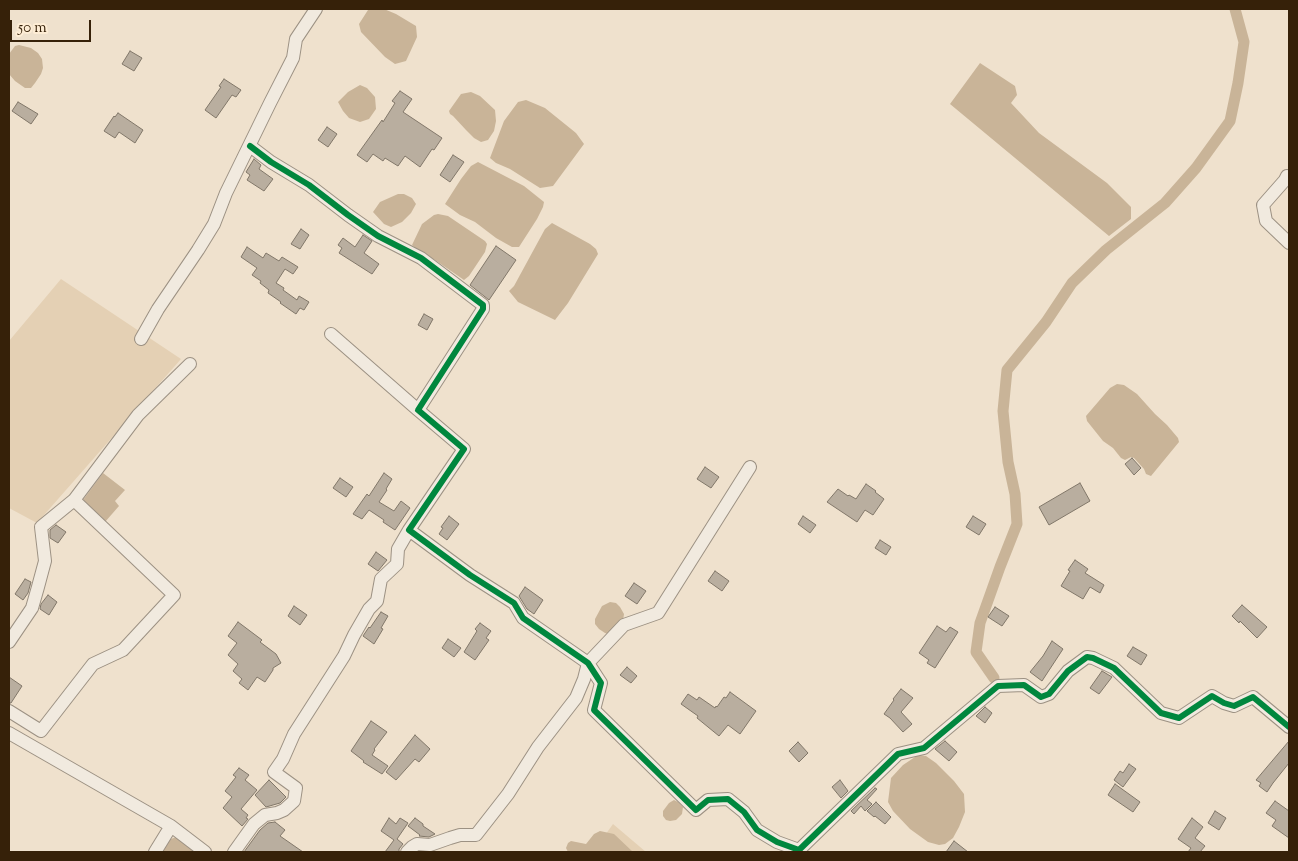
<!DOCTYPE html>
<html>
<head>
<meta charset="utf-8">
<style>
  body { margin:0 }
  #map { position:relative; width:1298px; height:861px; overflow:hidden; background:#efe1cd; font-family:"Sorts Mill Goudy",serif }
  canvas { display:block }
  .frame { position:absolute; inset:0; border:10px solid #362109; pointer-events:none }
  .scale { position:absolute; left:10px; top:20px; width:81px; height:22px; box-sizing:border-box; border:2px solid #362109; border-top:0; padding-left:6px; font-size:15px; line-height:18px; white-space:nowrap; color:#362109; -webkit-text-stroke:4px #feedd5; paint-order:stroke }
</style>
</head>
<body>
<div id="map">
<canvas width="1298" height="861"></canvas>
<div class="frame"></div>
<div class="scale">50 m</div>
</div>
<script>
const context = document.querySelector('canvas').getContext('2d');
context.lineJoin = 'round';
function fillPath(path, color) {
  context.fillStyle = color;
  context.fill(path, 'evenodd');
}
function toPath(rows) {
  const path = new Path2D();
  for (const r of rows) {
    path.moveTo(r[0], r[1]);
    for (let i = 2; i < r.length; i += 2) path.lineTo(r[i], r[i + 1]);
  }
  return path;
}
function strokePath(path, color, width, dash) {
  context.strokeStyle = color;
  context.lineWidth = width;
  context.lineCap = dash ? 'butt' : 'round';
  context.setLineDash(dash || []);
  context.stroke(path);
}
fillPath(toPath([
  [61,279,181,359,37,523,9,508,9,341],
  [613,824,646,852,593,852]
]), '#e4d0b4');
fillPath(toPath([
  [384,9,396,14,416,26,417,37,406,61,395,64,385,57,361,32,359,24,368,10],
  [19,45,31,48,38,53,42,59,43,68,41,74,35,83,31,88,25,88,15,81,9,74,9,54,15,46],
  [980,63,1015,86,1017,95,1011,103,1039,133,1107,183,1131,207,1131,219,1109,236,950,104],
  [360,85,367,88,375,97,376,109,369,119,360,122,349,118,343,111,338,102,348,92],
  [471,92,480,96,495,110,496,121,494,131,488,140,481,142,474,138,466,130,453,116,450,114,449,111,461,94],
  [526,100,545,108,576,133,584,144,553,186,540,188,510,169,496,163,490,158,504,121,518,102],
  [478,162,524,186,544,202,543,207,537,219,519,247,512,247,496,238,475,222,460,215,445,204,461,179,471,166],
  [398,194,404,194,412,198,416,204,411,213,402,222,391,227,384,224,373,212,380,202],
  [438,214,448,216,485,241,487,244,485,252,469,276,464,280,435,260,420,252,412,245,422,224,434,215],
  [552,223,590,244,596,249,598,254,568,303,555,320,518,302,509,291,514,286,545,229],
  [1117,384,1124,385,1137,394,1155,414,1167,425,1178,438,1179,442,1151,476,1146,474,1144,469,1134,458,1131,457,1125,460,1121,458,1113,448,1103,441,1087,421,1086,416,1110,388],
  [103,473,125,490,115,501,119,506,105,522,83,500],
  [610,602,616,603,620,607,624,614,623,621,608,634,605,633,599,629,595,624,595,619,602,606],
  [918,755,926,756,936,763,954,781,964,794,965,812,959,827,953,838,945,844,939,845,928,842,910,829,893,811,888,802,891,778,903,765],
  [674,800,678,802,683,807,682,814,676,820,670,821,666,820,663,816,663,811,669,803],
  [600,831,614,834,633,852,568,852,566,848,568,843,571,841,586,844,594,834],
  [176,837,198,852,162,852,171,839]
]), '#c9b498');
strokePath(toPath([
  [994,678,976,652,980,623,1000,567,1017,524,1015,494,1008,462,1003,411,1007,370,1046,322,1072,283,1106,250,1165,203,1196,168,1230,121,1238,83,1244,42,1235,9]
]), '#c9b498', 11);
const building = toPath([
  [130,51,142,58,134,71,122,64,130,51],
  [224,79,241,90,236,97,232,95,216,118,205,110,221,87,219,86,224,79],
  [400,91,412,99,403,112,442,138,434,150,432,149,420,167,405,156,398,166,385,158,383,161,373,154,367,162,357,155,382,120,383,122,395,103,392,101,400,91],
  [18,102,38,114,31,124,12,111,18,102],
  [118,113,143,130,135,143,119,132,115,138,104,131,114,116,115,117,118,113],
  [327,127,337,134,328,147,318,140,327,127],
  [453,155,464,162,450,182,440,175,453,155],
  [254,159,261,165,259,169,273,179,264,191,247,180,250,175,246,172,254,159],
  [301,229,309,235,300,249,291,244,301,229],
  [363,235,372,241,364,253,379,264,372,274,339,253,342,248,338,245,343,238,355,247,363,235],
  [496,246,516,260,489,300,470,285,496,246],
  [247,247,263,258,266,253,279,261,282,257,298,267,293,274,285,269,276,283,284,288,283,290,297,300,299,296,309,302,304,310,300,308,296,314,280,303,281,302,268,293,269,290,260,283,261,281,252,275,257,268,241,257,247,247],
  [424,314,433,319,427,330,418,325,424,314],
  [1132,458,1141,468,1134,475,1125,464,1132,458],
  [705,467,719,477,711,488,697,479,705,467],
  [384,473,392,479,386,489,387,490,379,502,394,511,401,501,410,508,395,530,383,522,384,520,369,510,362,519,353,514,367,494,369,496,384,473],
  [340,478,353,487,346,497,333,488,340,478],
  [1080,483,1090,501,1049,525,1039,507,1080,483],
  [866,484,876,491,875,492,884,499,873,515,865,510,857,522,827,502,838,489,848,496,849,495,856,499,866,484],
  [449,516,459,524,447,540,439,534,443,528,441,527,449,516],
  [803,516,816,525,810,533,798,524,803,516],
  [973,516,986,524,979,535,966,527,973,516],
  [56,525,66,532,58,543,50,538,50,530,56,525],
  [880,540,891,547,886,555,875,548,880,540],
  [376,552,387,560,378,571,368,564,376,552],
  [1075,560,1088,569,1085,573,1104,585,1100,593,1090,587,1083,599,1061,586,1070,571,1068,570,1075,560],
  [715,571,729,581,722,591,708,581,715,571],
  [25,579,31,582,28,593,23,600,15,594,25,579],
  [634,583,646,591,637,604,625,596,634,583],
  [525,587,543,600,534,614,527,609,519,596,525,587],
  [48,595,57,602,49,615,40,609,41,604,48,595],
  [1242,605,1267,627,1257,638,1240,621,1239,623,1232,616,1242,605],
  [294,606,307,615,300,625,288,616,294,606],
  [995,607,1009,616,1002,626,988,617,995,607],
  [381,612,388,616,381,628,383,629,374,644,363,636,369,627,370,628,381,612],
  [238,622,262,640,260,642,276,654,281,663,273,668,273,670,265,682,257,677,248,690,239,683,242,679,233,671,238,664,228,655,237,643,228,636,238,622],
  [480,623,491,631,486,638,489,640,475,660,464,652,477,631,475,629,480,623],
  [937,626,946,632,950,627,958,632,935,668,927,663,929,660,919,653,937,626],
  [448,639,461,648,454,657,442,648,448,639],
  [1052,641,1063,649,1042,681,1030,672,1043,656,1052,641],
  [1133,647,1147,655,1141,665,1127,656,1133,647],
  [627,667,637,676,631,683,620,675,627,667],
  [1102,671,1112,677,1099,694,1090,688,1102,671],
  [9,677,22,686,11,703,9,703,9,677],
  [901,689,913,698,901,712,912,724,903,732,890,718,884,714,894,700,893,699,901,689],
  [730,692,756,711,740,734,728,725,719,736,697,718,698,716,681,704,688,694,697,700,699,697,715,708,716,706,717,707,724,697,726,698,730,692],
  [985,707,992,713,985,723,976,716,985,707],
  [371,721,387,732,374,749,375,750,372,755,388,766,382,774,363,762,364,761,351,751,371,721],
  [415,735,430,749,419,762,415,759,396,780,386,772,415,735],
  [945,741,957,752,949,761,935,749,945,741],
  [1289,741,1289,763,1273,783,1267,792,1259,786,1261,783,1256,780,1289,741],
  [798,742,808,753,799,762,789,751,798,742],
  [1129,764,1136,769,1123,787,1114,780,1120,771,1123,773,1129,764],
  [239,768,249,775,245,780,257,790,241,809,248,815,246,818,248,819,242,826,223,808,232,797,225,791,236,777,233,775,239,768],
  [269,780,286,797,280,803,266,807,255,795,269,780],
  [840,780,848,791,841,798,832,787,840,780],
  [1115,784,1140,802,1133,812,1108,795,1115,784],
  [875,788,877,789,867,800,872,804,865,811,861,806,854,814,851,811,875,788],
  [1275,801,1289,811,1289,838,1272,826,1276,820,1266,813,1275,801],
  [876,802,891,817,885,824,875,816,874,817,867,811,876,802],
  [1215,811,1226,818,1219,830,1208,823,1215,811],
  [389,818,396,824,400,818,408,823,397,839,403,844,399,849,399,852,385,852,394,840,381,831,389,818],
  [415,818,423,824,423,826,435,834,429,837,419,836,420,835,408,826,415,818],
  [1192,818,1203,827,1195,838,1205,846,1200,852,1188,852,1191,848,1178,839,1192,818],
  [275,822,285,830,280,836,303,852,244,852,260,830,268,823,275,822],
  [954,841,968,852,946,852,954,841]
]);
fillPath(building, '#b9ae9f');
strokePath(building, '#817769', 1);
const minor = toPath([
  [250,146,271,162,309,185,348,215,378,236,421,258,483,305,483,309,418,410,464,449,409,530,470,575,514,603,523,618,588,663,601,683,594,710,696,810,708,800,728,799,744,812,757,830,777,842,799,850,898,754,924,748,998,686,1024,685,1041,697,1049,694,1068,671,1087,657,1093,658,1114,668,1161,713,1179,718,1212,696,1224,703,1234,706,1253,697,1289,727],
  [1287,176,1285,180,1263,205,1266,221,1289,243],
  [331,334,418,410],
  [141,339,158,309,198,250,214,224,226,193,270,103,293,58,296,39,316,9],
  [9,642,32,608,38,587,45,561,41,527,74,500,138,415,190,364],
  [9,711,41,731,93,664,123,650,174,595,74,500],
  [9,733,171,826,205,852],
  [155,852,171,826],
  [234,852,254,824,265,815,277,813,284,810,294,801,296,788,274,772,283,759,294,734,344,656,354,635,369,609,377,601,381,579,397,564,398,549,409,530],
  [407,852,412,847,417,844,430,845,450,838,460,835,476,835,508,794,538,747,576,698,584,679,588,663,624,625,658,613,750,467]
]);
strokePath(minor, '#9c9183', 14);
strokePath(minor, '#f1eadf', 12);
strokePath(toPath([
  [250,146,271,162,309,185,348,215,378,236,421,258,483,305,483,309,418,410,464,449,409,530,470,575,514,603,523,618,588,663,601,683,594,710,696,810,708,800,728,799,744,812,757,830,777,842,799,850,898,754,924,748,998,686,1024,685,1041,697,1049,694,1068,671,1087,657,1093,658,1114,668,1161,713,1179,718,1212,696,1224,703,1234,706,1253,697,1289,727]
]), '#00873e', 6);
</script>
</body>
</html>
